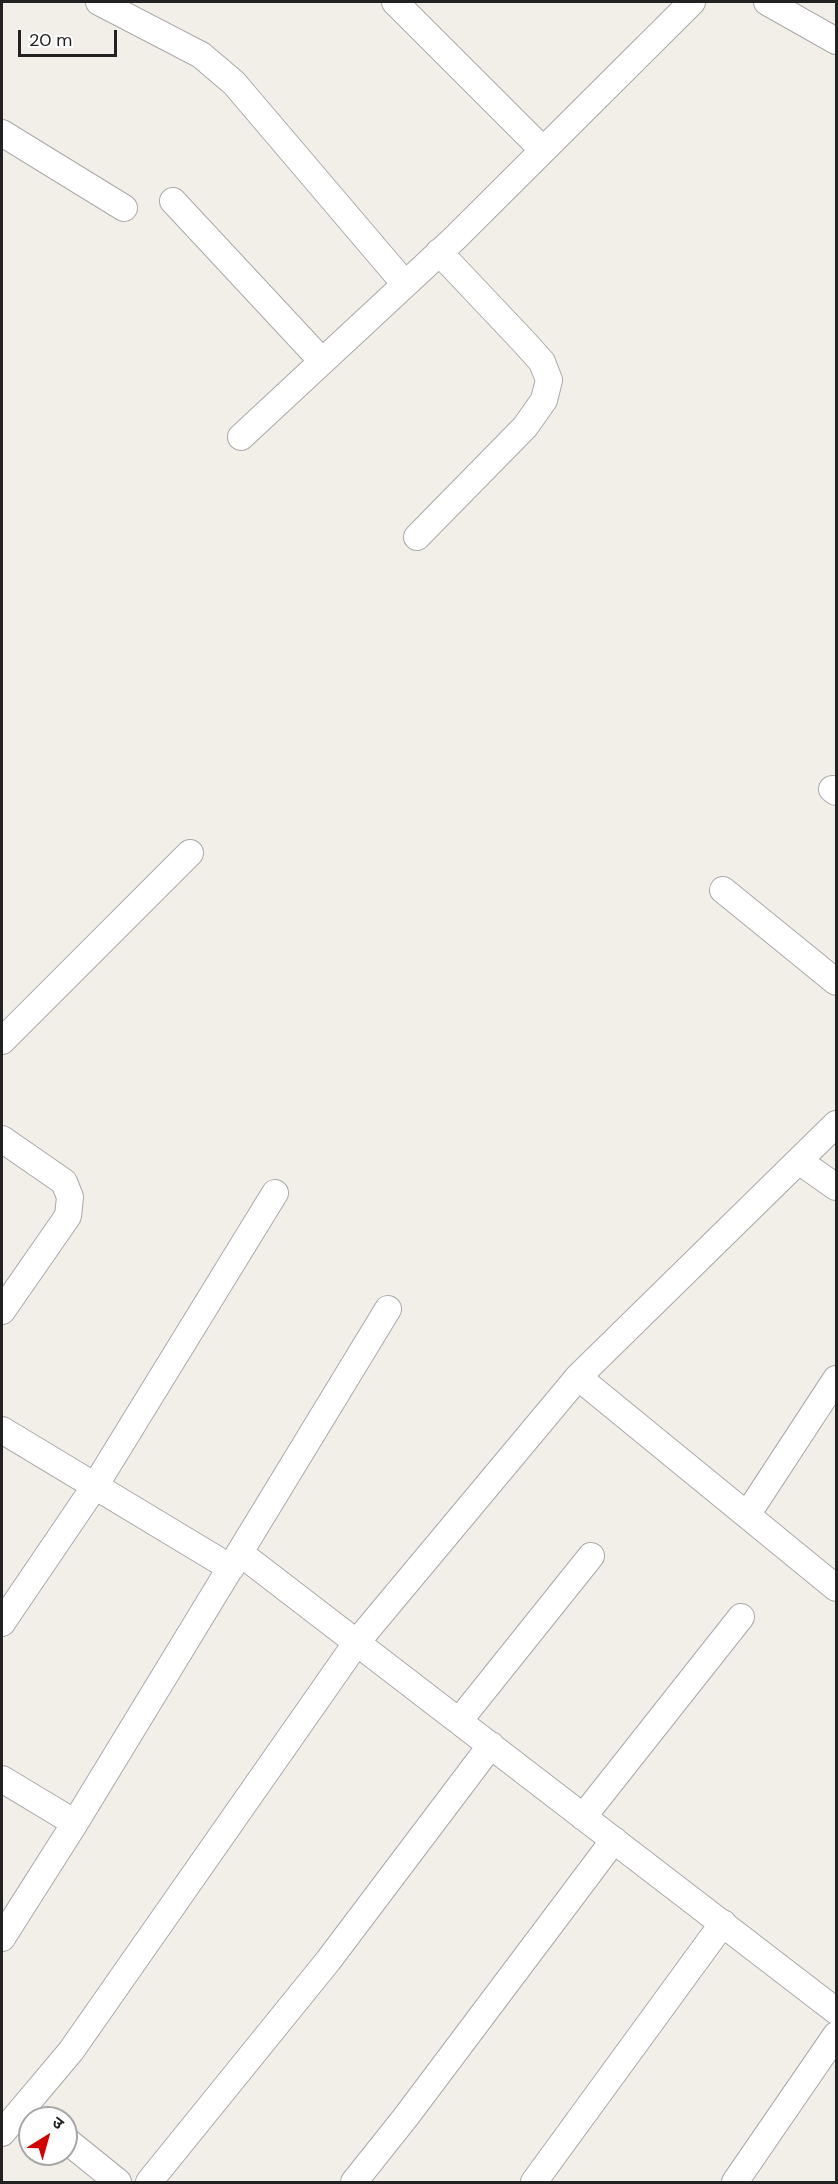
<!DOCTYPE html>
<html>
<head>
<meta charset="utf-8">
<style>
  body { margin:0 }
  #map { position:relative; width:838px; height:2184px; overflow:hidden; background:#f2efe9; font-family:"DM Sans","Noto Sans Devanagari",sans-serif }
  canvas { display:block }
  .frame { position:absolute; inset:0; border:3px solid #222; pointer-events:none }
  .north { position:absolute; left:18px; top:2106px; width:60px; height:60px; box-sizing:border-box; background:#fff; border:2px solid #a7a7a7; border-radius:50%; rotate:37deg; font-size:16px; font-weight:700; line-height:24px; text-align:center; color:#222 }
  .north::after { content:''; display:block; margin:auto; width:21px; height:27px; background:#d40000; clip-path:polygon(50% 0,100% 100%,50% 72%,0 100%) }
  .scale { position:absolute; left:18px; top:30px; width:99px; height:27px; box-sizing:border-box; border:3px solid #222; border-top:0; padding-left:8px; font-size:18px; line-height:21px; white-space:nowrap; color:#222; -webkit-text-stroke:4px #fff; paint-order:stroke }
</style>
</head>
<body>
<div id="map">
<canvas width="838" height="2184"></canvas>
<div class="frame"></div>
<div class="north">उ</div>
<div class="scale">20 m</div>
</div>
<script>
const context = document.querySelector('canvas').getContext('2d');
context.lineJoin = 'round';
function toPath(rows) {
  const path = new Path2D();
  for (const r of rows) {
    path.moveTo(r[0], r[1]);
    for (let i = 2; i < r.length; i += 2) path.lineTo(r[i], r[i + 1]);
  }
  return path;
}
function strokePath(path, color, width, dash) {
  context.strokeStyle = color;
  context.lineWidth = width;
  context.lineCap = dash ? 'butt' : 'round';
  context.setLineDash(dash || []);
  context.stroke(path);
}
const street = toPath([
  [99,2,201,55,234,83,405,284],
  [395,2,543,150],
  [767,2,836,41],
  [2,133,124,208],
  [173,201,322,361],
  [241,437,454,239,692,2],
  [417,537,525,427,544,400,549,380,542,362,525,343,439,252],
  [832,789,836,792],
  [723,890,836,982],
  [2,1041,190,853],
  [2,1139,64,1182,70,1197,68,1216,2,1311],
  [799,1161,836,1187],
  [578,1377,836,1588],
  [2,1430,231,1568],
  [747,1515,836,1379],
  [240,1553,836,2011],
  [2,1623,95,1486,275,1193],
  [459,1721,591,1556],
  [2,1779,75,1823],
  [583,1817,741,1617],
  [2,1938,75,1823,388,1309],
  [2,2133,71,2051,357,1642,578,1377,836,1124],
  [66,2140,118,2182],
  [149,2182,328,1961,491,1745],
  [354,2182,405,2118,614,1840],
  [534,2182,723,1923],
  [735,2182,836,2035]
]);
strokePath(street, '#a9a9a9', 28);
strokePath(street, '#fff', 26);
</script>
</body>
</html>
